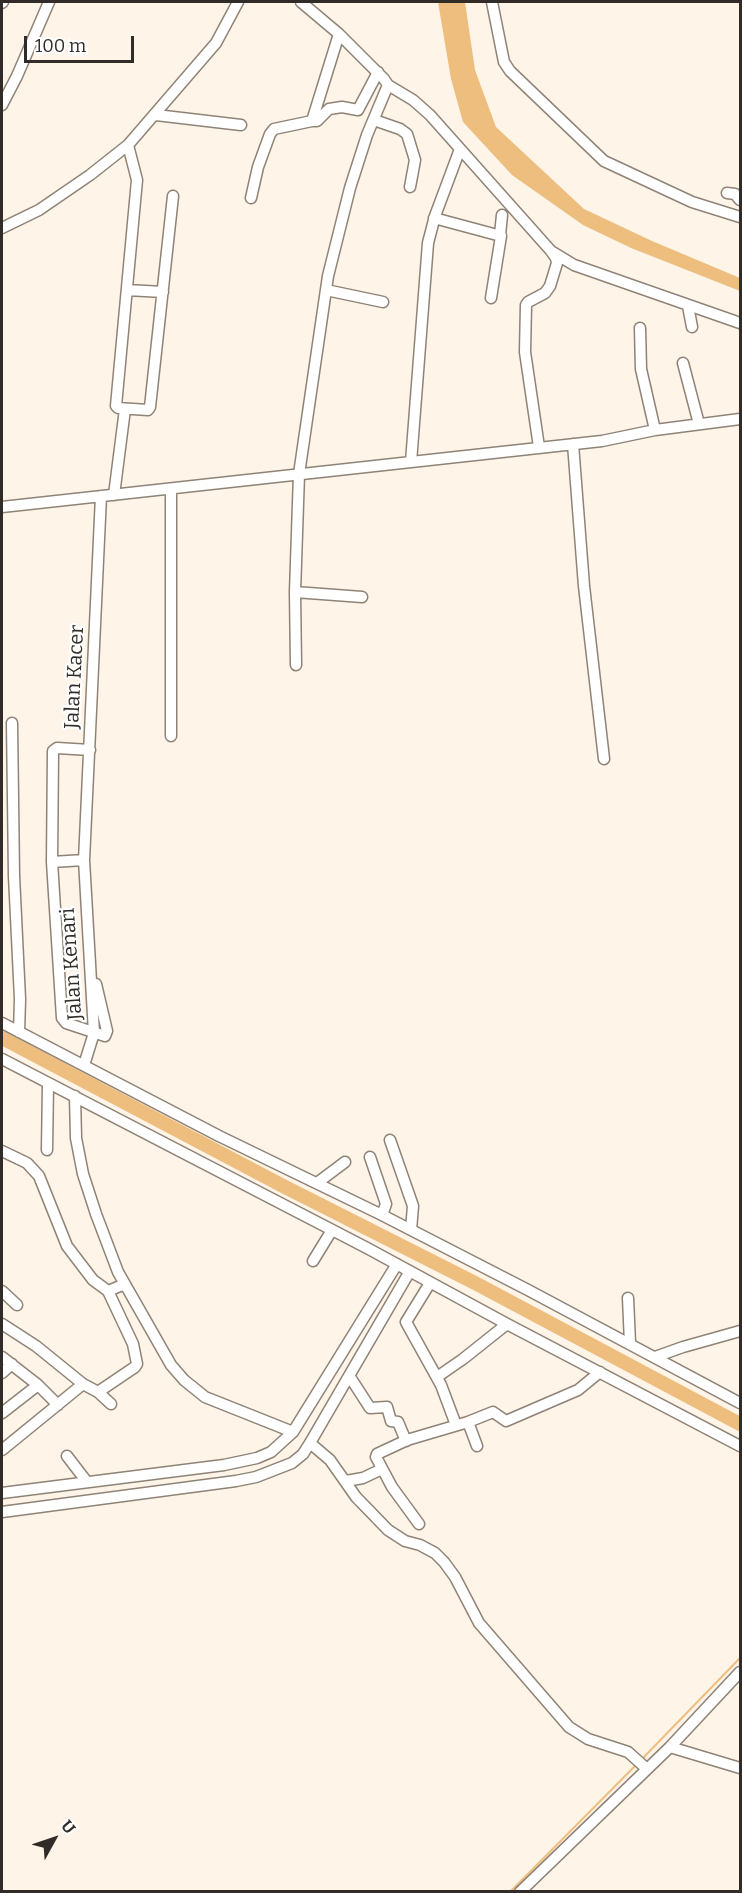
<!DOCTYPE html>
<html>
<head>
<meta charset="utf-8">
<style>
  body { margin:0 }
  #map { position:relative; width:742px; height:1893px; overflow:hidden; background:#fef4e8; font-family:Bitter,serif }
  canvas { display:block }
  .frame { position:absolute; inset:0; border:3px solid #312c27; pointer-events:none }
  .north { position:absolute; left:24px; top:1809px; width:60px; height:60px; -webkit-text-stroke:4px #fff; paint-order:stroke; rotate:50deg; font-size:16px; font-weight:700; line-height:24px; text-align:center; color:#312c27 }
  .north::after { content:''; display:block; margin:auto; width:21px; height:27px; background:#312c27; clip-path:polygon(50% 0,100% 100%,50% 72%,0 100%) }
  .scale { position:absolute; left:24px; top:36px; width:110px; height:27px; box-sizing:border-box; border:3px solid #312c27; border-top:0; padding-left:8px; font-size:18px; line-height:21px; white-space:nowrap; color:#312c27; -webkit-text-stroke:4px #fff; paint-order:stroke }
</style>
</head>
<body>
<div id="map">
<canvas width="742" height="1893"></canvas>
<div class="frame"></div>
<div class="north">U</div>
<div class="scale">100 m</div>
</div>
<script>
const context = document.querySelector('canvas').getContext('2d');
context.lineJoin = 'round';
function fillPath(path, color) {
  context.fillStyle = color;
  context.fill(path, 'evenodd');
}
function toPath(rows) {
  const path = new Path2D();
  for (const r of rows) {
    path.moveTo(r[0], r[1]);
    for (let i = 2; i < r.length; i += 2) path.lineTo(r[i], r[i + 1]);
  }
  return path;
}
function strokePath(path, color, width, dash) {
  context.strokeStyle = color;
  context.lineWidth = width;
  context.lineCap = dash ? 'butt' : 'round';
  context.setLineDash(dash || []);
  context.stroke(path);
}
function write(font, color, halo, rows, align = 'center') {
  context.font = font + ' Bitter,serif';
  context.lineWidth = 4.5;
  context.setLineDash([]);
  context.textBaseline = 'middle';
  context.strokeStyle = halo;
  context.fillStyle = color;
  for (const [text, x, y, turn = 0] of rows) {
    context.save();
    context.translate(x, y);
    context.rotate((+turn || 0) * Math.PI / 180);
    context.textAlign = isNaN(turn) ? turn : align;
    if (halo) context.strokeText(text, 0, 0);
    context.fillText(text, 0, 0);
    context.restore();
  }
}
fillPath(toPath([
  [438,2,465,2,475,70,496,127,584,209,652,241,740,278,740,291,631,248,583,225,512,175,463,122,451,79]
]), '#eebe7f');
strokePath(toPath([
  [642,1759,740,1658],
  [510,1892,636,1765]
]), '#eebe7f', 2);
strokePath(toPath([
  [2,1038,285,1187,475,1283,740,1424]
]), '#eebe7f', 14);
const minor = toPath([
  [492,2,504,62,510,71,604,161,692,202,740,217],
  [2,3,3,2],
  [388,85,413,100,430,115,551,251,574,265,740,323],
  [2,105,17,76,49,2],
  [156,115,241,125],
  [374,120,400,129,407,134,415,160,410,187],
  [312,121,317,121,329,109,342,107,358,110,378,72],
  [128,145,137,180,116,406,118,408,148,410,150,407,173,196],
  [727,193,735,194,740,200],
  [251,198,258,167,270,134,274,129,312,121,339,34],
  [434,218,501,236,491,298],
  [2,228,39,210,90,175,128,145,216,43,238,2],
  [500,235,502,215],
  [127,290,163,292],
  [326,290,383,302],
  [688,306,692,327],
  [640,328,641,369,655,430],
  [683,363,699,424],
  [573,444,584,586,604,759],
  [539,447,525,352,526,305,528,302,545,293,550,286,557,263,556,258,551,251],
  [411,462,428,243,435,216,460,149],
  [171,489,171,736],
  [114,495,125,409],
  [2,507,602,441,655,430,740,419],
  [295,592,362,597],
  [296,665,295,592,299,474,328,276,350,188,367,135,388,85,384,79,339,34,301,2],
  [12,723,14,876,20,999,19,1032],
  [90,750,57,748,53,751,52,862,62,1018,66,1023,105,1036,107,1031,96,984],
  [52,862,84,860],
  [2,1023,219,1136,382,1215,528,1290,740,1403],
  [2,1059,367,1248,507,1324,740,1446],
  [84,1065,94,1033,84,860,101,496],
  [75,1096,76,1138,83,1174,96,1214,118,1272,171,1365,184,1380,205,1397,293,1432],
  [390,1140,413,1206,411,1230],
  [47,1150,48,1084],
  [2,1151,27,1163,39,1176,67,1246,93,1280,108,1291,125,1284],
  [370,1157,386,1204,382,1215],
  [317,1183,345,1162],
  [313,1261,332,1230],
  [430,1283,406,1322,441,1385,456,1425],
  [2,1291,17,1305],
  [628,1298,630,1343],
  [2,1324,36,1346,83,1384,2,1450],
  [2,1357,38,1385,2,1413],
  [655,1357,683,1347,740,1331],
  [2,1373,12,1364],
  [350,1377,370,1408,387,1407,391,1421,398,1422,406,1441],
  [437,1377,463,1359,507,1324],
  [83,1384,98,1392,135,1367,137,1364,133,1344,108,1291],
  [38,1385,58,1405],
  [98,1392,111,1404],
  [468,1422,477,1446],
  [310,1443,330,1460,356,1497,388,1530,405,1541,420,1545,435,1553,444,1562,455,1577,479,1623,569,1727,588,1739,628,1752,647,1769],
  [67,1456,87,1482],
  [346,1481,363,1478,382,1469],
  [2,1493,224,1465,257,1458,271,1452,293,1432,397,1264],
  [2,1512,236,1481,256,1477,292,1463,303,1454,310,1443,410,1271],
  [419,1524,392,1487,376,1457,377,1454,407,1440,468,1422,493,1412,506,1421,578,1390,600,1372],
  [670,1747,740,1768],
  [520,1892,670,1747,740,1672]
]);
strokePath(minor, '#8f8376', 13);
strokePath(minor, '#fff', 10);
write('20px', '#312c27', '#fff', [
  ["Jalan Kacer",75,677,-87],
  ["Jalan Kenari",72,964,-94]
]);
</script>
</body>
</html>
